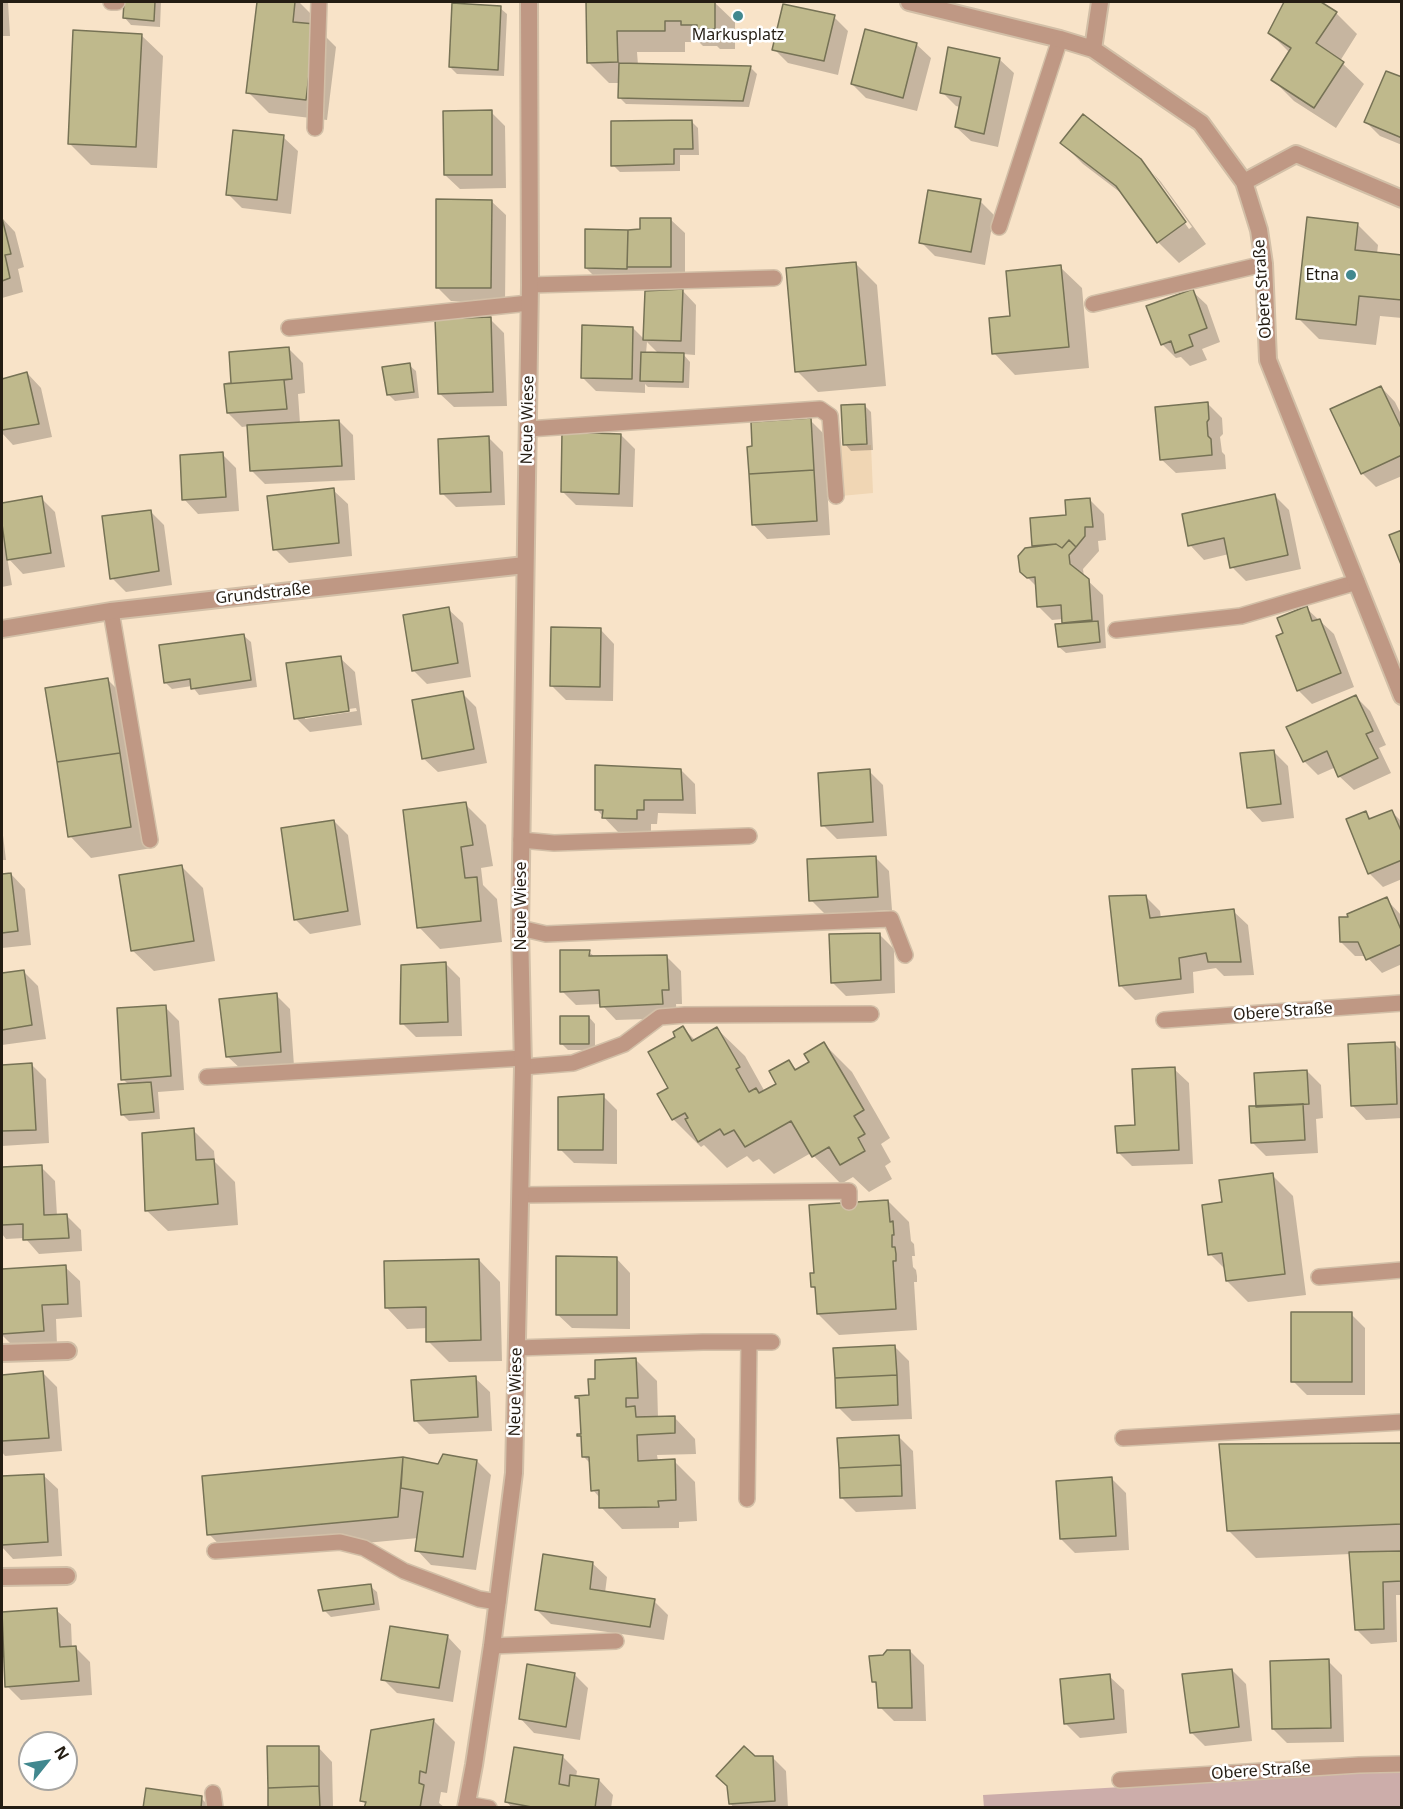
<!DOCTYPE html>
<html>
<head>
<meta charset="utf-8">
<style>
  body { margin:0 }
  #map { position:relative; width:1403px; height:1809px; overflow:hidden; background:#f8e3c8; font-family:"Noto Sans",sans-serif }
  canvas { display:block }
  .frame { position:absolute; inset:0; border:3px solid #241d13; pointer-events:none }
  .north { position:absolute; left:18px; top:1731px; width:60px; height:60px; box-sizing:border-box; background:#fff; border:2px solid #a7a5a1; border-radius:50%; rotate:60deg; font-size:16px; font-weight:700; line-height:24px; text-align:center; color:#241d13 }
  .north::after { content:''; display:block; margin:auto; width:21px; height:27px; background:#41888f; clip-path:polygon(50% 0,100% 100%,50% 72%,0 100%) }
</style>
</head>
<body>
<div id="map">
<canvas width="1403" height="1809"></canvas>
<div class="frame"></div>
<div class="north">N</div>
</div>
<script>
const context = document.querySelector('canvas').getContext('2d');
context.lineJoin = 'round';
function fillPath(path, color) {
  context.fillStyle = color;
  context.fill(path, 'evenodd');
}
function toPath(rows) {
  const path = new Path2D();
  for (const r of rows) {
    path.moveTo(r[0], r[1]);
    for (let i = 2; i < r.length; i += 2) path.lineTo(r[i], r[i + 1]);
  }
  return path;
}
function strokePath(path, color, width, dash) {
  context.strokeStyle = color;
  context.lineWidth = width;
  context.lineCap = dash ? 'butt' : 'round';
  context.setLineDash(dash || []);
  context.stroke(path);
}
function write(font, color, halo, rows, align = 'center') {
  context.font = font + ' "Noto Sans",sans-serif';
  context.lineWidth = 5;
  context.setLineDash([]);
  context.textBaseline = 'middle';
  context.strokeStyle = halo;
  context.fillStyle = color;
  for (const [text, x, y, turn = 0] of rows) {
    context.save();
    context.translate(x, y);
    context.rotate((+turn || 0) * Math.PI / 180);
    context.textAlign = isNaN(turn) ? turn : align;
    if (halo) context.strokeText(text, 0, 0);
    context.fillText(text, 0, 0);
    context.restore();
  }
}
fillPath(toPath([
  [871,445,873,493,830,497,827,446]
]), '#f0d6b4');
fillPath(toPath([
  [1401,1771,1401,1807,984,1808,983,1795]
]), '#ccadaa');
fillPath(toPath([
  [2,2,8,2,10,36,2,36],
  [126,2,161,2,160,27,131,25,125,18],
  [258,2,299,2,316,19,316,27,336,47,327,120,269,113,248,92],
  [587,2,714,2,735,22,735,49,720,49,717,46,703,46,699,42,685,42,685,52,637,52,638,65,750,67,757,74,749,107,626,104,620,98,620,83,609,83,588,62],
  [1286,2,1318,2,1336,13,1357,34,1340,61,1364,84,1336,128,1294,101,1273,80,1290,53,1270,33],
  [500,8,507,14,504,76,457,74,450,67],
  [834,17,848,31,838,75,788,63,774,49],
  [141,35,163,56,157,168,91,165,69,143],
  [916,44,931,58,917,111,866,98,852,84],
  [999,59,1014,73,998,147,971,141,956,127,960,107,956,106,942,92],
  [1402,79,1402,145,1380,136,1366,122],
  [491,112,505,126,506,188,460,189,445,175],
  [692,122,698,128,699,155,680,155,680,171,620,172,613,165],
  [283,137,298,151,291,214,242,208,228,194],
  [1062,143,1140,160,1148,169,1146,169,1189,229,1192,227,1153,173,1161,182,1206,244,1179,263,1158,242,1125,196,1083,164],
  [491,201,506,215,505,302,451,301,437,287],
  [980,201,994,215,985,265,935,256,921,242],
  [2,218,15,232,24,267,18,269,23,292,2,298],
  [670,219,685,233,685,280,600,282,586,268,642,230],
  [1357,224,1378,245,1377,254,1402,257,1402,318,1380,316,1376,345,1319,339,1298,318],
  [856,264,877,285,886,386,818,392,797,371],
  [1060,267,1082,288,1089,368,1015,375,994,353,1012,318],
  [682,290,696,305,695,355,683,354,690,362,689,388,648,387,645,384,645,393,596,391,582,377,633,328,645,340,646,292],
  [647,342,659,354,646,353],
  [1192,291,1207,305,1220,342,1202,349,1207,360,1190,366,1181,357,1176,358,1162,344],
  [490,319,504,333,507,406,454,407,439,393],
  [288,348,303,363,305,393,298,394,300,423,339,421,353,435,355,480,265,484,251,470,249,426,242,427,228,413,233,384],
  [409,365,416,371,419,398,395,401,388,394],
  [27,373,41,388,52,437,13,445,2,433,2,381],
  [1381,387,1395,402,1402,416,1402,476,1376,487,1362,473],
  [1208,404,1222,418,1223,434,1220,437,1222,452,1225,455,1226,469,1176,473,1161,459],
  [865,406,871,412,873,450,851,451,845,444],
  [810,420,824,434,830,535,767,539,753,524],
  [621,435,635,449,633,507,576,505,562,491],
  [489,438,503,452,505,505,456,507,442,493],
  [222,454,236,468,239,511,198,514,184,499],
  [333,490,348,504,352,556,289,563,275,549],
  [1275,496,1289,510,1301,569,1246,581,1232,567,1229,554,1204,560,1190,545],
  [41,498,55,512,65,567,23,574,7,557,12,585,2,587,2,532,2,535,5,534,2,504],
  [1089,499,1104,514,1106,540,1098,541,1099,551,1083,569,1084,577,1103,595,1106,648,1066,653,1059,647,1066,624,1063,619,1052,620,1038,606,1037,587,1021,571,1034,549,1031,519,1068,516],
  [150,511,164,525,172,585,126,592,112,578],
  [1306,608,1334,634,1354,687,1312,704,1298,690,1285,634],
  [448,609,463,623,471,677,427,684,413,670],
  [600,629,614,644,613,701,566,700,552,686],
  [244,636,251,642,257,687,199,695,192,686,172,689,165,682],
  [340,658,355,672,362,725,310,732,296,718],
  [356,708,357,711,305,719,305,715],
  [108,680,129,701,152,848,91,858,70,836],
  [462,693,476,707,487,763,438,772,423,758],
  [1355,696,1370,711,1386,745,1379,748,1391,773,1354,790,1339,776,1336,767,1318,775,1304,761],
  [1273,751,1288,766,1294,818,1262,822,1248,807],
  [681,770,695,784,696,814,658,813,657,824,651,824,651,832,618,832,596,809],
  [869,771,883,785,887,836,837,839,823,825],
  [465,804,486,825,493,866,481,868,483,885,497,899,502,942,440,949,419,927],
  [1365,812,1372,820,1392,812,1402,822,1402,879,1383,887,1369,873],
  [334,821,348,835,361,925,310,934,295,919],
  [2,827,6,860,2,860],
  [875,857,889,871,892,910,825,914,811,900],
  [181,866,203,888,215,961,154,971,132,950],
  [11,874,25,889,31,945,2,948,2,875],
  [1146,897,1160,911,1161,918,1233,911,1248,925,1254,975,1224,976,1216,968,1193,972,1194,993,1135,1000,1121,986],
  [1386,899,1402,916,1402,964,1382,973,1366,956,1355,956,1341,942,1350,919],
  [880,935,894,949,895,993,846,996,832,982],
  [589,952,595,957,667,957,681,971,682,1004,676,1004,677,1018,616,1020,601,1004,576,1005,562,991],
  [446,964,460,978,462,1036,416,1037,402,1023],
  [24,972,38,986,46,1039,2,1045,2,975],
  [276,995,290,1009,294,1066,242,1070,227,1056],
  [165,1007,179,1021,184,1090,158,1092,160,1119,129,1121,122,1114,129,1085,123,1079],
  [589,1017,595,1024,595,1050,568,1050,561,1043],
  [683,1028,696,1041,717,1029,745,1056,765,1092,778,1084,789,1062,797,1070,811,1062,824,1044,852,1072,890,1138,881,1144,891,1162,885,1166,892,1179,869,1192,853,1177,841,1184,811,1153,774,1174,759,1159,753,1162,747,1156,727,1168,704,1145,701,1147,673,1119,670,1088,677,1037],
  [1394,1043,1402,1051,1402,1118,1366,1120,1352,1105],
  [32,1065,46,1079,49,1143,2,1146,2,1066],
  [1174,1069,1189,1083,1193,1164,1132,1166,1118,1152],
  [1307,1071,1321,1085,1323,1118,1316,1119,1318,1153,1266,1156,1252,1142,1258,1107],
  [603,1096,617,1110,617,1164,574,1163,560,1149],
  [193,1130,214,1151,215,1162,235,1182,238,1225,168,1231,146,1210],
  [41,1167,55,1181,57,1216,67,1216,81,1230,82,1251,39,1254,25,1238,6,1239,2,1234,2,1169],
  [1272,1175,1293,1196,1306,1295,1248,1302,1227,1281,1226,1270,1210,1254,1224,1203],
  [888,1201,909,1222,911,1241,914,1244,915,1256,912,1256,913,1267,916,1270,917,1276,917,1282,914,1282,917,1330,839,1335,818,1314,816,1290,813,1287,816,1275],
  [616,1258,630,1273,630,1329,572,1328,557,1314],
  [479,1260,500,1282,502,1361,449,1362,428,1341,428,1328,407,1329,386,1307],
  [65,1267,80,1281,82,1317,56,1319,57,1345,15,1348,2,1335,2,1271],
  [1351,1314,1365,1328,1365,1395,1307,1395,1293,1381],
  [895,1347,909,1361,912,1419,852,1421,838,1407],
  [636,1360,657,1381,658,1418,674,1417,695,1439,696,1454,657,1455,658,1461,674,1461,695,1482,697,1521,679,1522,679,1528,622,1529,601,1507,600,1498,593,1490,591,1464,584,1457,591,1397,597,1380],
  [43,1373,57,1387,62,1451,5,1456,2,1452,2,1376],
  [475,1378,490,1392,492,1431,429,1434,415,1420],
  [899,1437,913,1451,916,1509,856,1512,841,1497],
  [1402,1444,1402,1595,1396,1595,1397,1642,1371,1644,1356,1629,1351,1554,1256,1558,1228,1530],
  [403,1459,439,1466,477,1461,491,1475,476,1570,431,1565,417,1550,418,1538,230,1556,209,1534],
  [43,1475,58,1489,62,1556,13,1559,2,1547,2,1478],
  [1112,1479,1126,1493,1129,1550,1075,1553,1061,1539],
  [592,1563,607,1577,605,1593,654,1601,668,1615,664,1640,551,1624,537,1610],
  [370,1586,377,1592,380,1610,331,1617,324,1610],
  [56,1610,71,1624,72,1648,76,1648,90,1662,92,1695,21,1700,7,1686,2,1614],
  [447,1636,461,1651,453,1702,397,1693,383,1679],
  [910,1651,924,1665,926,1721,894,1721,880,1707,878,1686,873,1681],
  [1328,1661,1342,1675,1344,1742,1287,1743,1273,1729],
  [1232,1670,1246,1684,1252,1741,1205,1746,1191,1732],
  [574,1674,588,1688,580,1740,534,1733,520,1718],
  [1109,1676,1124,1690,1127,1733,1080,1738,1066,1724],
  [434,1721,455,1742,447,1793,441,1792,439,1803,444,1807,366,1808,366,1805,362,1800],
  [318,1747,332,1762,333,1808,270,1808],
  [562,1756,577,1771,576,1777,599,1780,613,1795,611,1808,512,1808,507,1802],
  [754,1757,772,1757,786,1771,788,1808,734,1808,730,1803],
  [201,1798,211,1808,144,1808]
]), '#0003');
const building = toPath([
  [124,2,155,2,154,21,123,18,124,2],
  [257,2,295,2,293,22,315,24,306,100,246,93,257,2],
  [586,2,715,2,715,29,697,29,697,25,681,25,681,21,665,21,665,31,617,31,618,62,587,63,586,2],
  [1284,2,1321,2,1337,12,1316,43,1344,62,1314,108,1271,80,1291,48,1268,33,1284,2],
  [452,3,501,6,498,70,449,67,452,3],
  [783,4,835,15,824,61,772,50,783,4],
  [865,29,917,43,903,98,851,84,865,29],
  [73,30,142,34,136,147,68,144,73,30],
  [948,47,1000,58,984,134,955,127,961,97,940,93,948,47],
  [619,63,751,66,743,101,618,98,619,63],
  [1386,71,1402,77,1402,138,1364,122,1386,71],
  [492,110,492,175,444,175,443,111,492,110],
  [1083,114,1141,159,1186,222,1157,243,1116,186,1060,143,1083,114],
  [692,120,693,149,674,149,674,164,611,166,611,121,692,120],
  [233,130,284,135,277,200,226,195,233,130],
  [928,190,981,199,971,252,919,243,928,190],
  [436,199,492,200,491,288,436,288,436,199],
  [1307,217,1358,223,1355,250,1402,255,1402,300,1359,296,1356,325,1296,319,1307,217],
  [2,218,11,254,5,255,10,278,2,281,2,218],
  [640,218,671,218,671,267,627,267,628,230,640,229,640,218],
  [585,229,628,230,627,269,585,268,585,229],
  [856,262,866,365,795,372,786,268,856,262],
  [1061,265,1069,347,992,354,989,318,1010,316,1006,271,1061,265],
  [683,289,681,341,643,340,645,291,683,289],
  [1193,289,1207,328,1189,335,1193,346,1175,353,1171,341,1161,345,1146,306,1193,289],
  [491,317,493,392,438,394,435,319,491,317],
  [582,325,633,327,632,379,581,378,582,325],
  [289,347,292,379,224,384,231,383,229,352,289,347],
  [641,352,684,353,683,382,640,381,641,352],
  [410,363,414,392,387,395,382,367,410,363],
  [27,372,39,424,2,430,2,379,27,372],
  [292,379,284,380,287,409,227,413,224,384,292,379],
  [1381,386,1402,430,1402,455,1361,474,1330,409,1381,386],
  [1208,402,1209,419,1207,422,1208,436,1211,439,1212,455,1160,460,1155,407,1208,402],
  [865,404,867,444,843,445,841,405,865,404],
  [811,418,814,470,749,474,747,447,752,446,751,422,811,418],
  [339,420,342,466,250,471,247,425,339,420],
  [562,432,621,434,619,494,561,492,562,432],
  [489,436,491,492,440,494,438,439,489,436],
  [223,452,226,497,182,500,180,455,223,452],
  [814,470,817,521,752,525,749,474,814,470],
  [334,488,339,543,273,550,267,496,334,488],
  [1275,494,1288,555,1230,568,1224,538,1188,546,1182,514,1275,494],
  [42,496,51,553,7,560,2,524,2,503,42,496],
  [1090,498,1093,527,1085,527,1085,536,1076,547,1069,540,1062,548,1056,544,1032,546,1030,518,1066,515,1065,500,1090,498],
  [151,510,159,571,110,579,102,516,151,510],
  [1402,530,1402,567,1389,535,1402,530],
  [1069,540,1076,547,1069,555,1070,564,1089,579,1092,620,1062,623,1061,605,1037,607,1035,577,1027,578,1020,572,1018,556,1025,548,1056,544,1062,548,1069,540],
  [1307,606,1312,621,1320,619,1341,673,1297,691,1276,636,1283,633,1277,618,1307,606],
  [449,607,458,663,412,671,403,615,449,607],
  [1098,621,1100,642,1058,647,1055,624,1098,621],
  [551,627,601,628,600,687,550,686,551,627],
  [244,634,251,680,191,689,190,679,164,683,159,645,244,634],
  [341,656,349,711,294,719,286,663,341,656],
  [108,678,120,753,57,762,45,688,108,678],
  [463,691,474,749,422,759,412,700,463,691],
  [1356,695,1373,731,1366,734,1378,758,1338,777,1327,751,1303,762,1286,727,1356,695],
  [1274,750,1281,804,1247,808,1240,753,1274,750],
  [120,753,131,827,68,837,57,762,120,753],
  [595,765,681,769,683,800,644,800,644,810,637,810,637,819,602,818,603,810,595,810,595,765],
  [870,769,873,822,821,826,818,773,870,769],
  [466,802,473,845,461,847,465,878,477,877,481,921,417,928,403,810,466,802],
  [1392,810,1402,833,1402,860,1368,874,1346,819,1366,811,1369,819,1392,810],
  [334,820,348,911,294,920,281,828,334,820],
  [876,856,878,897,809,901,807,859,876,856],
  [182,865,194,941,131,951,119,875,182,865],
  [11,873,18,931,2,933,2,874,11,873],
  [1146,895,1150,918,1234,909,1241,962,1208,962,1206,953,1179,958,1181,979,1119,986,1109,896,1146,895],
  [1387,897,1402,932,1402,944,1366,960,1358,942,1340,942,1339,917,1348,917,1347,914,1387,897],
  [880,933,881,980,831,983,829,934,880,933],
  [560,950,590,950,589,956,667,955,669,990,662,990,663,1004,600,1007,599,990,560,992,560,950],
  [446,962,448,1022,400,1024,401,965,446,962],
  [24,970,32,1025,2,1030,2,973,24,970],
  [277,993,281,1052,226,1057,219,999,277,993],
  [166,1005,171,1076,121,1080,117,1008,166,1005],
  [560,1016,589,1016,589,1044,560,1044,560,1016],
  [683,1026,692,1041,717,1027,740,1067,736,1069,749,1092,756,1088,759,1093,776,1084,769,1071,789,1060,795,1070,809,1062,804,1054,824,1042,864,1110,854,1116,865,1134,858,1138,865,1151,840,1165,829,1147,812,1157,791,1121,745,1147,734,1130,724,1135,720,1129,698,1142,685,1119,688,1118,685,1113,672,1120,657,1094,668,1088,648,1052,675,1037,673,1032,683,1026],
  [1395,1042,1397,1104,1351,1106,1348,1044,1395,1042],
  [32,1063,36,1130,2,1131,2,1065,32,1063],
  [1175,1067,1179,1150,1117,1153,1115,1126,1135,1125,1132,1069,1175,1067],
  [1307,1070,1309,1104,1256,1107,1254,1073,1307,1070],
  [151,1082,154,1112,121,1115,118,1084,151,1082],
  [604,1094,603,1150,558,1150,558,1097,604,1094],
  [1303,1104,1305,1140,1251,1143,1249,1106,1303,1104],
  [194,1128,196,1160,214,1159,218,1204,145,1211,142,1133,194,1128],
  [42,1165,44,1215,67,1214,69,1238,23,1240,23,1224,2,1225,2,1167,42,1165],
  [1273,1173,1285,1274,1226,1281,1222,1253,1208,1255,1202,1205,1222,1202,1219,1180,1273,1173],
  [888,1200,890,1222,893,1221,894,1235,892,1235,892,1247,895,1247,896,1254,896,1261,893,1261,896,1309,817,1314,815,1287,811,1287,810,1273,814,1273,809,1205,888,1200],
  [556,1256,617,1257,617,1315,556,1315,556,1256],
  [479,1259,481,1340,426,1342,426,1307,385,1308,384,1261,479,1259],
  [66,1265,68,1304,42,1305,44,1331,2,1334,2,1269,66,1265],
  [1291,1312,1352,1312,1352,1382,1291,1382,1291,1312],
  [895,1345,897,1375,835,1378,833,1348,895,1345],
  [636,1358,638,1398,626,1398,626,1407,635,1406,636,1417,675,1416,675,1433,637,1435,638,1461,675,1459,676,1500,658,1501,659,1507,599,1508,599,1490,591,1491,589,1457,582,1457,581,1436,577,1436,577,1434,581,1434,579,1398,575,1398,575,1396,589,1395,588,1379,595,1379,595,1360,636,1358],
  [43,1371,49,1438,2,1441,2,1375,43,1371],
  [897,1375,898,1405,836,1408,835,1378,897,1375],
  [476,1376,478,1417,414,1421,411,1380,476,1376],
  [899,1435,901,1465,839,1468,837,1438,899,1435],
  [1402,1443,1402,1524,1227,1531,1219,1444,1402,1443],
  [443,1454,477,1460,463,1557,415,1551,423,1492,401,1488,403,1457,438,1464,443,1454],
  [403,1457,398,1517,207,1535,202,1476,403,1457],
  [901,1465,902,1496,840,1498,839,1468,901,1465],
  [44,1474,48,1542,2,1545,2,1476,44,1474],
  [1112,1477,1116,1536,1060,1539,1056,1481,1112,1477],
  [1402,1551,1402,1581,1383,1582,1384,1629,1355,1630,1349,1552,1402,1551],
  [543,1554,593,1562,590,1589,655,1599,650,1627,535,1610,543,1554],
  [371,1584,374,1604,323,1611,318,1590,371,1584],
  [57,1608,60,1647,76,1646,79,1681,5,1687,2,1612,57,1608],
  [390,1626,448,1635,439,1688,381,1680,390,1626],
  [887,1650,910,1650,912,1708,878,1708,876,1682,872,1682,869,1656,883,1655,887,1650],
  [1329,1659,1331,1728,1272,1729,1270,1661,1329,1659],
  [527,1664,575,1673,566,1727,519,1719,527,1664],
  [1232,1669,1239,1727,1190,1733,1182,1674,1232,1669],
  [1110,1674,1114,1719,1064,1724,1060,1679,1110,1674],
  [434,1719,426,1773,420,1771,419,1783,424,1785,420,1808,364,1808,366,1802,360,1801,371,1730,434,1719],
  [267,1746,319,1746,319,1786,268,1788,267,1746],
  [744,1746,755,1756,773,1756,775,1801,729,1804,727,1786,716,1776,744,1746],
  [514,1747,563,1755,559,1784,569,1786,570,1775,599,1779,595,1808,537,1808,505,1802,514,1747],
  [319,1786,320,1808,268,1808,268,1788,319,1786],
  [146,1788,202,1796,201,1808,143,1808,146,1788]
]);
fillPath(building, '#bfb98c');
strokePath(building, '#767255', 1.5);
const service = toPath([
  [111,2,117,2],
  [315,128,319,2],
  [999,227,1060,39],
  [530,285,774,278],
  [1093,304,1264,264],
  [289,328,529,303],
  [528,429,820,409,830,416,836,496],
  [111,611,150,840],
  [1116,630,1241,616,1357,582],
  [521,840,554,843,749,836],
  [520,928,546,934,891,919,905,955],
  [1164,1020,1402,1003],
  [523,1067,573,1063,624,1044,660,1017,685,1015,871,1014],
  [207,1077,523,1058],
  [522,1195,849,1191,849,1202],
  [1319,1277,1402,1270],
  [517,1348,703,1342,772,1342],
  [1123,1438,1402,1422],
  [747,1499,749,1342],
  [215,1551,340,1542,364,1548,404,1571,479,1599,498,1602],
  [492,1646,616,1641],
  [1120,1780,1359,1765,1402,1764],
  [213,1793,215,1808],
  [466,1804,489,1808]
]);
const minor = toPath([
  [909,2,1060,39,1093,49,1201,123,1244,182,1259,230,1264,264,1268,360,1402,696],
  [1093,49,1100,2],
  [1244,182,1296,154,1402,199],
  [2,629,111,611,525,565],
  [2,1353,68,1351],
  [2,1577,67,1576],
  [466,1808,474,1765,492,1646,514,1473,523,1067,520,928,530,285,529,2]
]);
strokePath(service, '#d2bfa7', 18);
strokePath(minor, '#d2bfa7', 20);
strokePath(service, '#bf9884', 15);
strokePath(minor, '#bf9884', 16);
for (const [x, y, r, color] of [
  [738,16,6,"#41888f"],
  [1351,275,6,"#41888f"]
]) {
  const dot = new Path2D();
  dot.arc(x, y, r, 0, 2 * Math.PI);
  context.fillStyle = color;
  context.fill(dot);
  strokePath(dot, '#fff', 2);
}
write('16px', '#241d13', '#fff', [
  ["Markusplatz",738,35],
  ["Etna",1339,275,"right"]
]);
write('16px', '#241d13', '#fff', [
  ["Obere Straße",1263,289,-94],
  ["Neue Wiese",528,420,-89],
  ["Grundstraße",263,594,-6],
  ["Neue Wiese",521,906,-90],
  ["Obere Straße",1283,1012,-4],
  ["Neue Wiese",516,1392,-89],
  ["Obere Straße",1261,1771,-4]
]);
</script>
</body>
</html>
